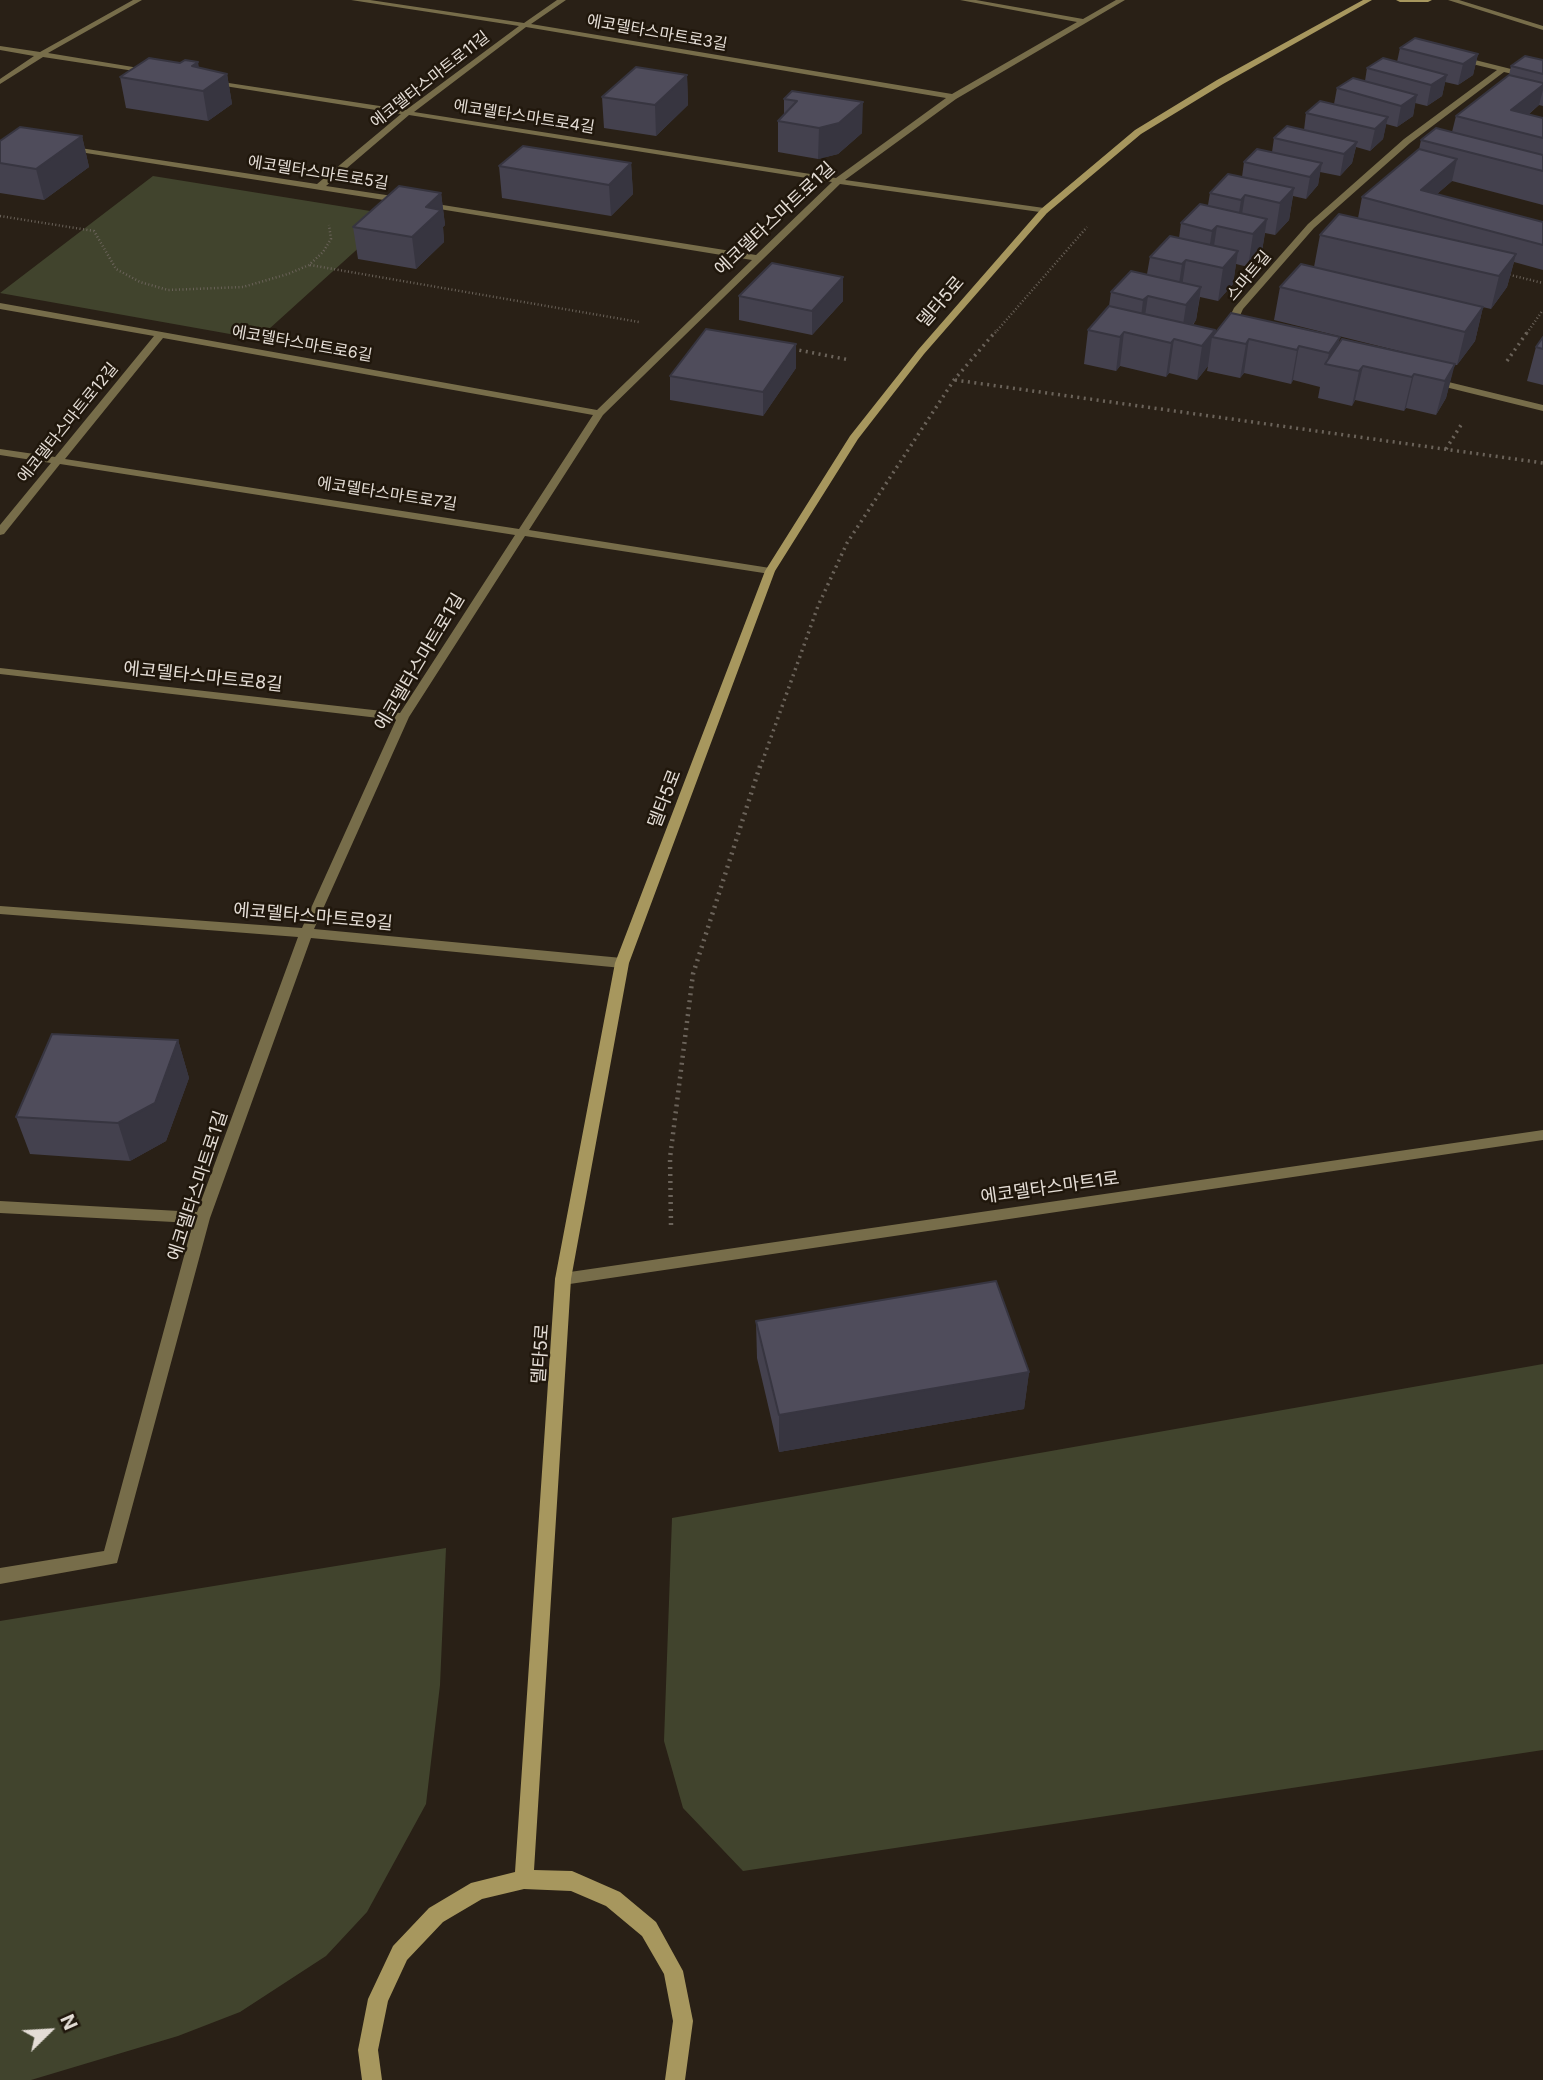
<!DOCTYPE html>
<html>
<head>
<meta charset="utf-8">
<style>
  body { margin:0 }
  #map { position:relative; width:1543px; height:2080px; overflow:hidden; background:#292016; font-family:Inter,sans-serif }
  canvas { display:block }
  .north { position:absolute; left:14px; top:1996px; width:70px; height:70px; -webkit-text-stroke:5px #20170c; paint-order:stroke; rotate:66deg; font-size:19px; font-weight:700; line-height:28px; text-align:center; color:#e4ddd6 }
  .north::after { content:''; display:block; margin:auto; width:24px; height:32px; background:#e4ddd6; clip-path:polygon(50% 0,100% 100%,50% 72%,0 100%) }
</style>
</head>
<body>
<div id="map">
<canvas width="1543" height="2080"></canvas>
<div class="north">N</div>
</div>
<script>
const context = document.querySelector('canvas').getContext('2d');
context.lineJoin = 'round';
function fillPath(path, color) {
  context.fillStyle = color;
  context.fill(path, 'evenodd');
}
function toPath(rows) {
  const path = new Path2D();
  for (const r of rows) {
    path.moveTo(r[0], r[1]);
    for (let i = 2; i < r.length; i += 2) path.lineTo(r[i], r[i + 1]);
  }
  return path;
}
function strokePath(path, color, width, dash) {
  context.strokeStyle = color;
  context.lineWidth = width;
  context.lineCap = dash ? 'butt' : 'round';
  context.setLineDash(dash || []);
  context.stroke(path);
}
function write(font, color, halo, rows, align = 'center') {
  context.font = font + ' Inter,"Noto Sans KR",sans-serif';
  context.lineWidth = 5;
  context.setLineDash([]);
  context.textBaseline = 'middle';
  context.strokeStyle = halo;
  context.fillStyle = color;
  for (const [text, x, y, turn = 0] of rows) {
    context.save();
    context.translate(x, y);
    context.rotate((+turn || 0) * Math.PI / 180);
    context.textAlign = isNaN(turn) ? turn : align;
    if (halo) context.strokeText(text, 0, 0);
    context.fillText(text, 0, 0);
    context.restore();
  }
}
fillPath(toPath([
  [153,176,395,215,258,339,0,293],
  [1543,1364,1543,1750,743,1871,683,1808,664,1741,672,1518],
  [446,1548,440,1685,426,1804,367,1912,326,1956,240,2012,178,2036,31,2080,0,2080,0,1621]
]), '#41442d');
strokePath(toPath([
  [0,216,94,231,116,269,140,282,168,290,243,287,288,274,309,265,323,252,331,239,329,225],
  [310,265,639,322],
  [1506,274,1543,283],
  [995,333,1087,227],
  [1527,333,1543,310]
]), '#6b635a', 2.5, [1, 2.5]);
strokePath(toPath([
  [793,349,850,360],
  [1507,361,1528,331],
  [955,380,1543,463],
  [1446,449,1461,425],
  [760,768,818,606,847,543,954,380,996,331]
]), '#6b635a', 3.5, [2, 4.5]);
strokePath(toPath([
  [671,1225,670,1158,693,974,760,766]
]), '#6b635a', 4.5, [2, 5]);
fillPath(toPath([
  [1459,56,1543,77,1543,81,1504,72,1410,143,1314,228,1243,309,1238,320,1246,329,1238,331,1228,320,1234,308,1308,224,1404,139,1497,70,1456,60,1456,56,1459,56],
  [1432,378,1543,405,1543,411,1429,383,1427,381,1432,378]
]), '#776d4a');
fillPath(toPath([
  [133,0,142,0,48,53,151,70,154,70,154,74,43,57,0,84,0,79,34,56,0,50,0,46,40,52,133,0],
  [351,0,370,0,524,23,557,0,566,0,531,24,952,94,1077,22,960,0,976,0,1083,19,1116,0,1125,0,956,99,845,180,1044,208,1048,211,1047,213,840,184,603,415,529,530,770,568,775,571,770,574,525,536,409,717,314,929,622,958,629,963,622,968,311,938,210,1218,117,1563,0,1584,0,1568,104,1551,193,1223,0,1213,0,1201,197,1212,298,937,0,914,0,906,302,928,396,720,0,674,0,668,400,713,515,535,60,464,4,534,0,535,0,525,51,463,0,455,0,449,55,457,154,336,0,309,0,303,597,410,752,260,427,207,423,204,424,202,756,255,832,182,409,115,326,186,406,198,406,202,403,203,67,150,63,148,67,146,317,184,401,114,212,84,209,84,209,80,406,110,519,26,351,0],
  [526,27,946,98,836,178,414,112,526,27],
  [163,338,593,415,519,529,65,459,163,338],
  [1448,0,1459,0,1543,26,1543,30,1448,0],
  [1543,1130,1543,1140,563,1285,557,1283,555,1279,557,1275,563,1273,1543,1130]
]), '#776d4a');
fillPath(toPath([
  [1363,0,1372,0,1223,84,1141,134,1047,213,924,354,858,439,775,571,629,963,571,1279,534,1870,572,1871,579,1874,620,1892,656,1922,683,1971,693,2021,685,2080,665,2080,673,2021,664,1974,642,1936,606,1906,571,1891,524,1889,482,1899,443,1922,407,1960,388,2001,378,2050,382,2080,362,2080,358,2050,368,1999,393,1946,429,1908,471,1883,515,1872,555,1279,615,963,765,571,850,436,918,350,1041,209,1135,130,1217,80,1363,0],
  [1396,0,1432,0,1428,2,1400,2,1396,0]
]), '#a7975e');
fillPath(toPath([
  [1400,48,1478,54,1473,75,1458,85,1445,82,1442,96,1427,106,1415,103,1413,116,1397,127,1386,124,1383,139,1370,151,1356,147,1352,163,1340,176,1320,172,1318,185,1306,199,1293,196,1289,220,1275,235,1265,233,1262,251,1248,267,1236,264,1233,284,1218,301,1200,297,1196,320,1193,325,1214,334,1339,343,1411,354,1274,320,1280,287,1483,307,1475,341,1457,365,1454,365,1446,398,1436,415,1406,408,1404,411,1355,400,1352,406,1318,398,1320,387,1293,380,1291,384,1244,373,1240,378,1207,371,1208,366,1197,380,1169,373,1166,377,1120,366,1116,371,1084,364,1088,330,1109,306,1111,292,1147,274,1150,257,1179,238,1181,223,1208,205,1210,193,1242,177,1244,162,1272,152,1274,138,1304,130,1306,113,1334,104,1337,88,1365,81,1367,68,1397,62],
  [1543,60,1543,106,1539,105,1528,115,1543,118,1543,205,1452,181,1437,194,1543,222,1543,270,1514,262,1507,287,1491,309,1314,267,1320,235,1358,218,1362,197,1419,149,1421,140,1452,132,1456,116,1509,75,1511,66],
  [199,68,227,74,232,104,208,121,126,108,120,77],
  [687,75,688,105,656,136,604,128,602,97],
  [792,91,862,133,838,154,818,159,778,152,778,121,784,114,784,99],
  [82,136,89,167,44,200,0,193,0,141],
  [631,163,633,194,611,216,502,198,499,166],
  [441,193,445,225,443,227,444,242,416,269,358,259,353,227],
  [843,277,843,301,812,335,739,320,739,296],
  [1543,337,1543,385,1527,381,1536,347],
  [796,344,796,368,763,416,670,400,670,376],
  [178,1040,189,1078,166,1141,130,1161,30,1154,16,1117],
  [756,1321,1029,1372,1024,1409,779,1452,757,1358]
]), '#44414e');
fillPath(toPath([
  [1478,54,1473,75,1458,85,1463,64],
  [198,62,203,90,227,74,232,104,208,121,203,91,192,66],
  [687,75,688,105,656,136,655,105],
  [1447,75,1442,96,1427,106,1431,85],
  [1543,85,1543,90,1539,105,1509,130,1511,110],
  [1417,95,1413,116,1397,127,1401,106],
  [863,102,862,133,838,154,818,159,819,128],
  [1388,117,1383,139,1370,151,1375,129],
  [82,136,89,167,44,200,36,169],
  [1357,142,1352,163,1340,176,1344,154],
  [1457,159,1452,181,1416,212,1421,190],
  [631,163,633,194,611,216,609,185],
  [1322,163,1318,185,1306,199,1310,177],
  [1294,188,1289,220,1275,235,1280,203],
  [441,193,445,225,443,227,444,242,416,269,412,237,426,207],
  [1245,195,1240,227,1236,232,1241,200],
  [1267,219,1262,251,1248,267,1253,234],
  [1217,226,1212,259,1207,263,1212,231],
  [1238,251,1233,284,1218,301,1223,268],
  [1516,254,1507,287,1491,309,1499,276],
  [1186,260,1181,293,1177,297,1182,264],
  [843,277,843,301,812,335,812,311],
  [1201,287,1196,320,1181,338,1186,305],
  [1148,296,1143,329,1139,334,1143,300],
  [1483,307,1475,341,1457,365,1465,332],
  [1215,330,1214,337,1212,337,1208,366,1197,380,1202,346],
  [1124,332,1120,366,1116,371,1120,337],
  [1340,337,1334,366,1327,364,1329,353],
  [1174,339,1169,373,1166,377,1171,343],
  [1249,339,1244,373,1240,378,1246,344],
  [796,344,796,368,763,416,763,392],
  [1299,346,1293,380,1291,384,1297,350],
  [1455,364,1446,398,1436,415,1445,381],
  [1363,366,1355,400,1352,406,1359,371],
  [1414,374,1406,408,1404,411,1412,377],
  [178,1040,189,1078,166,1141,130,1161,118,1123],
  [1029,1372,1024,1409,779,1452,779,1415]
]), '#373540');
const building = toPath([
  [1415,38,1478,54,1463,64,1400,48,1415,38],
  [1525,56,1543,60,1543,74,1511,66,1525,56],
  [149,58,180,63,185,60,198,62,192,66,227,74,203,91,120,77,149,58],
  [1383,58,1447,75,1431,85,1367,68,1383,58],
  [636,67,687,75,655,105,602,97,636,67],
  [1509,75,1543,83,1543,85,1511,110,1543,118,1543,138,1456,116,1509,75],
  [1353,78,1417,95,1401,106,1337,88,1353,78],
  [792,91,863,102,839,123,819,128,778,121,797,101,784,99,792,91],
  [1320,101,1388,117,1375,129,1306,113,1320,101],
  [1287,126,1357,142,1344,154,1274,138,1287,126],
  [20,127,82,136,36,169,0,163,0,141,20,127],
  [1436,128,1543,155,1543,171,1421,140,1436,128],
  [523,146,631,163,609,185,499,166,523,146],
  [1257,149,1322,163,1310,177,1244,162,1257,149],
  [1419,149,1457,159,1421,190,1543,222,1543,245,1362,197,1419,149],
  [1228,174,1294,188,1280,203,1245,195,1241,200,1210,193,1228,174],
  [399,186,441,193,426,207,441,210,412,237,353,227,399,186],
  [1200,204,1267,219,1253,234,1217,226,1212,231,1181,223,1200,204],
  [1339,214,1516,254,1499,276,1320,235,1339,214],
  [1170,236,1238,251,1223,268,1186,260,1182,264,1150,257,1170,236],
  [772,263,843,277,812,311,739,296,772,263],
  [1301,264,1483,307,1465,332,1280,287,1301,264],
  [1131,271,1201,287,1186,305,1148,296,1143,300,1111,292,1131,271],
  [1109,306,1215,330,1202,346,1174,339,1171,343,1124,332,1120,337,1088,330,1109,306],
  [1231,313,1340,337,1329,353,1299,346,1297,350,1249,339,1246,344,1212,337,1231,313],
  [706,329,796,344,763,392,670,376,706,329],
  [1543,337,1543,349,1536,347,1543,337],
  [1342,339,1455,364,1445,381,1414,374,1412,377,1363,366,1359,371,1325,364,1342,339],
  [52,1034,178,1040,155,1103,118,1123,16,1117,52,1034],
  [996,1281,1029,1372,779,1415,756,1321,996,1281]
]);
fillPath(building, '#4f4c5b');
strokePath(building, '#373540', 2);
write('16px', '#e4ddd6', '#20170c', [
  ["에코델타스마트로3길",657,33,10],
  ["에코델타스마트로11길",430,80,-38],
  ["에코델타스마트로4길",524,117,9],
  ["에코델타스마트로5길",318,173,9],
  ["스마트길",1249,276,-50],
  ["에코델타스마트로6길",302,344,10],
  ["에코델타스마트로12길",68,423,-51],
  ["에코델타스마트로7길",387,494,9]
]);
write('18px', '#e4ddd6', '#20170c', [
  ["에코델타스마트로1길",775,219,-43],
  ["델타5로",941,302,-49],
  ["에코델타스마트로1길",420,662,-59],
  ["에코델타스마트로8길",203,677,6],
  ["델타5로",665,799,-69],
  ["에코델타스마트로9길",313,917,5],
  ["에코델타스마트로1길",198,1186,-72],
  ["에코델타스마트1로",1050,1188,-8],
  ["델타5로",541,1354,-86]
]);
</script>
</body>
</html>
